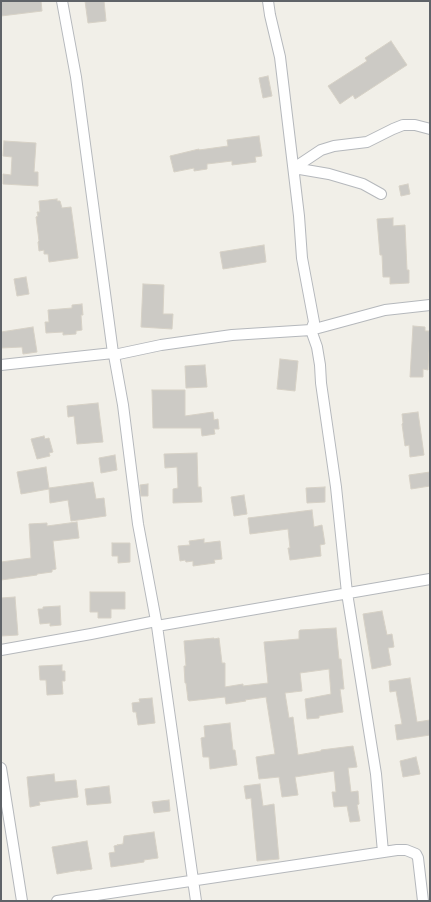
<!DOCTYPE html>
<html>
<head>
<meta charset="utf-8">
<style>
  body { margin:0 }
  #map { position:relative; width:431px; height:902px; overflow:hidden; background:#f1efe8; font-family:Manrope,sans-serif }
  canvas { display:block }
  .frame { position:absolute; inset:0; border:2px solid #5f6368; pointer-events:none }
</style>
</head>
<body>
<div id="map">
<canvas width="431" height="902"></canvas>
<div class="frame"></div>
</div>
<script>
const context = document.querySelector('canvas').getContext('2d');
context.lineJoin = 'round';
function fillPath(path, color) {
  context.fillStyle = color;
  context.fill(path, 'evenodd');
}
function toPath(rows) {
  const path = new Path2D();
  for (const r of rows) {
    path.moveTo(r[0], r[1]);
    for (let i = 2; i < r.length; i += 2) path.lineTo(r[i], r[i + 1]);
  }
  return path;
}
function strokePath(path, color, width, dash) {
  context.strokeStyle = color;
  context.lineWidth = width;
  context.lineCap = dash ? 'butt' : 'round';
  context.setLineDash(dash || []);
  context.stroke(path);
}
const building = toPath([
  [1,1,41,1,42,11,1,16,1,1],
  [85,1,104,1,106,21,88,23,85,1],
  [391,41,407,65,355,99,353,95,340,104,328,86,367,61,365,58,391,41],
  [268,76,272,96,263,98,259,78,268,76],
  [259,136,262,156,255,157,256,162,232,165,232,161,207,164,207,169,194,171,194,168,174,172,170,156,199,149,199,150,228,146,227,140,259,136],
  [4,141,36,143,34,172,38,172,38,186,3,184,3,174,11,175,12,157,3,156,4,141],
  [408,184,410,194,401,196,399,186,408,184],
  [57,199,57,201,60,201,62,208,71,207,78,258,49,262,48,254,44,254,44,250,39,251,38,242,39,241,36,217,38,216,37,212,40,212,39,201,57,199],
  [393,218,393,226,405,225,407,270,409,270,409,283,390,284,390,277,383,277,382,255,380,255,377,219,393,218],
  [264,245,266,262,223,269,220,252,264,245],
  [26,277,29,294,17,296,14,279,26,277],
  [143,284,164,285,163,314,173,314,172,329,141,327,143,284],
  [82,304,83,315,81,315,82,330,76,331,76,334,63,335,63,332,46,333,45,322,49,322,48,310,72,308,72,305,82,304],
  [413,326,425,327,425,331,430,331,428,370,423,369,423,377,410,377,413,326],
  [33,327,37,352,23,354,22,347,1,348,1,332,33,327],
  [280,359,298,361,295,391,277,389,280,359],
  [205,365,207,387,186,388,185,366,205,365],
  [152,390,185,390,185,416,213,412,214,420,218,419,219,429,214,429,215,434,202,436,201,428,153,428,152,390],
  [98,403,103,442,77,444,74,416,68,417,67,406,98,403],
  [418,412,424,455,410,457,409,445,405,446,402,424,403,423,402,414,418,412],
  [44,436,45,439,49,438,53,452,49,453,50,456,37,459,31,439,44,436],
  [197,453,198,487,201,487,202,502,173,503,173,489,178,488,177,467,165,468,164,454,197,453],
  [115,455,117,470,101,473,99,458,115,455],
  [46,467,49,488,93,482,96,499,104,498,106,516,71,521,68,500,50,503,49,489,21,494,17,472,46,467],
  [430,472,430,486,411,489,409,475,430,472],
  [148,484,148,496,141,496,140,485,148,484],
  [325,487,325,502,307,503,306,488,325,487],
  [244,495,247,514,234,516,231,497,244,495],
  [312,510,314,527,322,525,325,544,320,545,321,556,290,560,288,548,290,548,288,529,250,534,248,518,312,510],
  [77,522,79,538,53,541,56,569,52,570,52,572,37,574,37,575,1,580,1,562,31,558,29,524,47,523,47,526,77,522],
  [204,539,204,543,220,541,222,559,214,560,215,563,193,566,193,561,186,562,185,560,180,561,178,546,190,545,189,541,204,539],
  [112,543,130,543,130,562,118,563,118,556,112,556,112,543],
  [90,592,125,592,125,609,111,609,111,618,98,618,98,612,90,612,90,592],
  [15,597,18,635,1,636,1,598,15,597],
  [60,606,61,625,50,626,50,623,40,624,38,609,43,609,43,607,60,606],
  [382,611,387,635,392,634,394,647,388,648,391,665,372,669,363,614,382,611],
  [336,628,339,659,341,659,344,689,340,689,343,712,319,716,319,718,307,719,305,699,331,694,329,669,300,673,302,691,285,693,289,718,293,717,298,755,321,751,321,750,353,746,357,767,348,768,351,792,358,791,359,804,357,805,360,821,350,822,347,806,334,807,332,792,336,792,334,771,295,777,298,795,282,797,279,777,259,779,256,757,275,754,266,697,245,700,246,701,226,704,225,697,189,701,188,700,186,683,185,683,184,666,186,666,184,641,214,638,214,639,219,638,222,663,225,663,225,687,243,684,243,686,268,683,264,642,299,639,299,631,300,630,336,628],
  [62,665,62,671,65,671,65,681,62,681,63,694,47,695,46,680,40,680,39,666,62,665],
  [410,678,417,722,430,720,430,735,397,740,395,725,402,724,396,691,390,692,389,681,410,678],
  [152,698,155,723,138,725,136,712,133,712,132,703,140,702,139,699,152,698],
  [230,723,233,750,235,750,237,765,210,769,209,757,203,757,201,738,205,737,204,726,230,723],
  [416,757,420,774,403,777,400,761,416,757],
  [54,774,55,782,76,780,78,797,39,802,40,805,30,807,27,777,54,774],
  [260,784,263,806,274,804,279,859,257,861,251,798,246,799,244,786,260,784],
  [109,786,111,803,87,805,85,789,109,786],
  [169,800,170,811,154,813,152,802,169,800],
  [154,832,158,858,144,860,144,862,111,867,109,853,115,852,114,846,118,845,117,845,123,844,124,836,154,832],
  [87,841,92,869,80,871,80,870,57,874,52,847,87,841]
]);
fillPath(building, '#cccac5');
strokePath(building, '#d6d1c6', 1);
const street = toPath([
  [62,1,76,77,113,353,114,355,123,405,138,524,157,626,196,901],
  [268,1,270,15,280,57,299,216,302,258,314,322,311,330,317,347,320,365,321,383,336,487,347,593,376,774,383,852],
  [381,194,363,184,329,174,294,168,321,150,334,146,367,142,393,129,403,125,415,125,430,129],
  [114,355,161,345,232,335,311,330,385,310,430,305],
  [1,365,113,353],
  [157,626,430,579],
  [1,650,91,634,156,621],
  [1,768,22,901],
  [57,901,397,850,406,850,416,854,418,858,423,901]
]);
strokePath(street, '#b5b8bc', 12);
strokePath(street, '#fff', 10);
</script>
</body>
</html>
